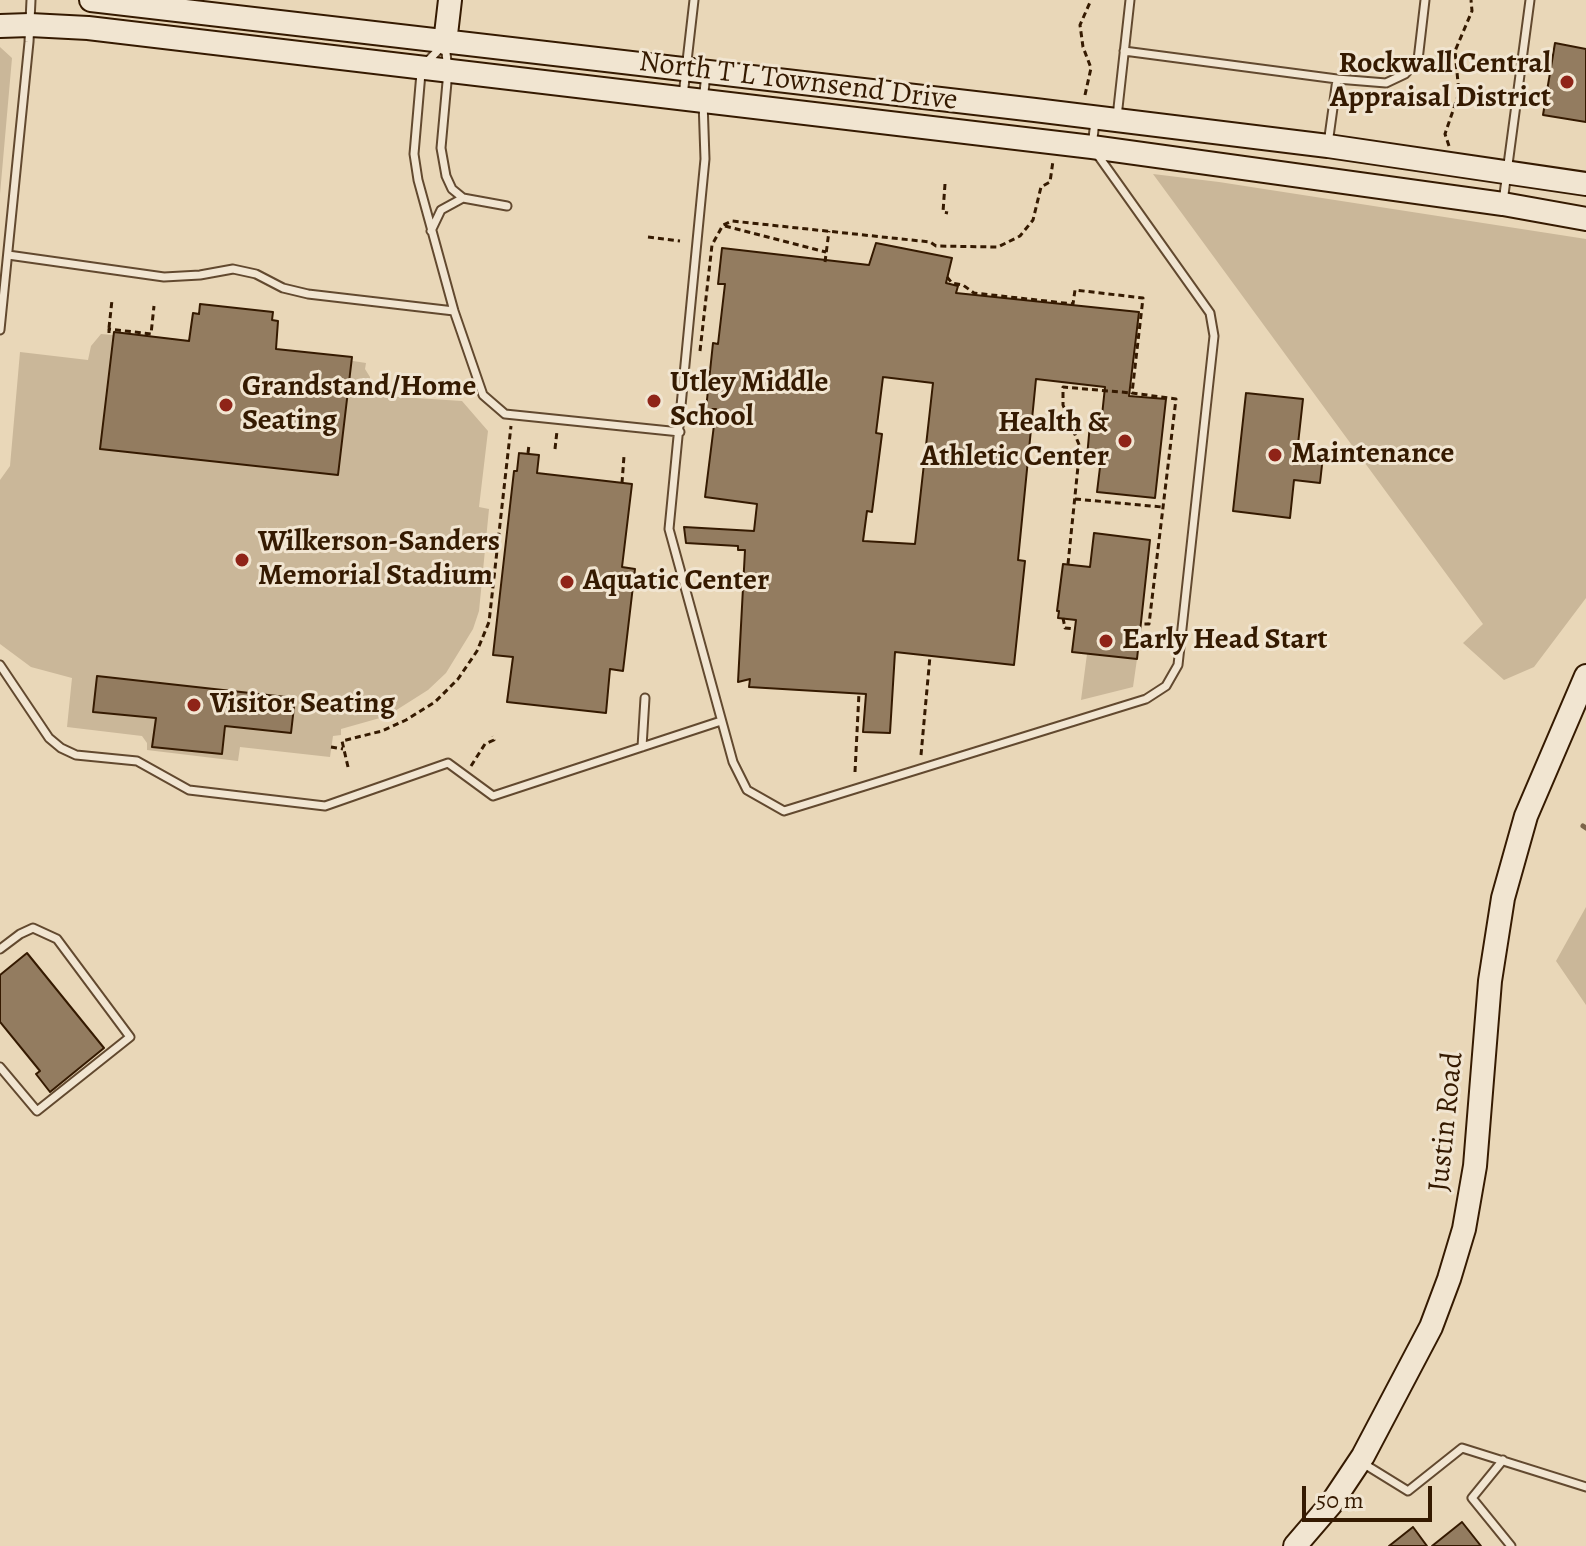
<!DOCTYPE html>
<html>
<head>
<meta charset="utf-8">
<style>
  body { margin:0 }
  #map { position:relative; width:1586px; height:1546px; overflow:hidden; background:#e9d7b8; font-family:Alegreya,serif }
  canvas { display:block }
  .scale { position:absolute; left:1302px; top:1486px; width:130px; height:36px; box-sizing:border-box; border:4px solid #351a01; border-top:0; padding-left:10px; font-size:24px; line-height:28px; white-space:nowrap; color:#351a01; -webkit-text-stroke:6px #f1e5d1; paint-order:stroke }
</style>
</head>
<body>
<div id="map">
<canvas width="1586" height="1546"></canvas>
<div class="scale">50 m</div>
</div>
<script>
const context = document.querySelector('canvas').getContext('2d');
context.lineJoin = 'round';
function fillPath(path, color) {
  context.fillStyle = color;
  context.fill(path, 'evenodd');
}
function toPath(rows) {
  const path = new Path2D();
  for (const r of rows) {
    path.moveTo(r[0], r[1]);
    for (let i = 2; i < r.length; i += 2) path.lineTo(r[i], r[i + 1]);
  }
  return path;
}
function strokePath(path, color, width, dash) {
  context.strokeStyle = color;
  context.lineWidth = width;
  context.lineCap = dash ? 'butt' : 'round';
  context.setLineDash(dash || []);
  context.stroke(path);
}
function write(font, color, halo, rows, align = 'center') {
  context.font = font + ' Alegreya,serif';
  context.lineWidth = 6;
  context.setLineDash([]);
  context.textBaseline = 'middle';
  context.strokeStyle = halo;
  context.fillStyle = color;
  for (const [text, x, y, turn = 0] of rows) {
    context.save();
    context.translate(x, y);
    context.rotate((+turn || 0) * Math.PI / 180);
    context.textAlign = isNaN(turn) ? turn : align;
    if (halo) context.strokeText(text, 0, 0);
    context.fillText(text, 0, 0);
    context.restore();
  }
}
fillPath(toPath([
  [0,47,12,58,0,194],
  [1153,174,1219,182,1586,239,1586,598,1534,667,1504,680,1463,643,1483,624],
  [200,304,273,312,272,320,278,321,276,349,366,363,365,369,370,377,369,395,462,401,488,431,479,507,489,509,479,611,473,629,446,673,428,690,387,716,341,729,341,735,333,736,330,757,240,747,238,761,147,750,147,743,142,736,67,727,72,678,31,667,0,644,0,480,10,466,20,352,88,360,91,346,101,334,113,335,114,332,189,340,193,313,199,313],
  [1087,654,1137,659,1133,687,1081,700],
  [1586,907,1586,1005,1556,961]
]), '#cab799');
strokePath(toPath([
  [1583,826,1586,828]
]), '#7c654a', 5);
const building = toPath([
  [1555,43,1586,49,1586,122,1543,115,1555,43],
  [876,243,952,258,946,283,958,286,956,293,1139,312,1129,396,1166,399,1155,498,1097,492,1101,459,1087,457,1090,424,1101,425,1105,387,1036,379,1018,560,1025,561,1014,665,895,652,890,733,863,732,866,694,749,687,750,679,738,682,745,550,738,550,738,546,686,543,684,527,754,531,757,504,705,497,716,409,706,409,713,343,718,344,725,284,718,284,722,248,869,265,876,243],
  [883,377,933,383,915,544,863,541,867,511,872,512,882,434,876,433,883,377],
  [200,304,273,312,272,320,278,321,276,349,352,357,338,475,100,449,114,332,189,341,193,313,199,314,200,304],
  [1246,393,1303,399,1297,453,1323,456,1320,483,1294,480,1290,518,1233,511,1246,393],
  [519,453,539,455,537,473,632,484,622,567,635,569,623,671,610,669,606,713,507,702,513,657,493,655,514,471,517,471,519,453],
  [1094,533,1150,540,1137,659,1072,652,1076,620,1058,618,1059,611,1057,611,1063,564,1090,567,1094,533],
  [97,676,295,698,291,733,225,726,222,754,152,747,156,718,93,712,97,676],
  [27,953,104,1048,50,1092,36,1074,40,1071,0,1022,0,975,27,953],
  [1462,1522,1481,1546,1432,1546,1462,1522],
  [1413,1527,1427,1546,1389,1546,1413,1527]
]);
fillPath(building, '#937c60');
strokePath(building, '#351a01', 2);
const lane = toPath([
  [1124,51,1337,79],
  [427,62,445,43,448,71,441,148,446,176,452,189,463,198,507,206],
  [421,73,414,154,418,180,454,311,483,395,505,414,680,432],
  [706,74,703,101,705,159,669,529,733,762,747,790,784,811,1146,699,1166,686,1178,665,1214,336,1210,313,1092,147,1095,121],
  [683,96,694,0],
  [1117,117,1130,0],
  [1328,144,1337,79,1386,83,1405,74,1418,60,1425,0],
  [1503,202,1530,0],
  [431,231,441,210,463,198],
  [8,255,164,277,200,275,233,269,256,274,283,288,308,294,454,311],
  [0,330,29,42,31,0],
  [0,665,49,738,61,748,76,755,137,761,189,790,325,806,448,763,493,796,721,721],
  [642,747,645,698],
  [0,949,20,934,33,928,57,939,130,1037,37,1111,0,1067],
  [1503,1460,1472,1498,1511,1546],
  [1361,1462,1408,1491,1462,1448,1586,1487]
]);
const secondary = toPath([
  [91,0,1035,110,1328,146,1586,184],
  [0,26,30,25,88,28,1092,147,1503,204,1586,219],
  [445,43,450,0],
  [1295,1546,1331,1504,1363,1456,1431,1327,1449,1279,1464,1229,1475,1166,1490,981,1503,898,1526,816,1586,676]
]);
strokePath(lane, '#62492f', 11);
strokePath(secondary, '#351a01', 26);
strokePath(toPath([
  [1085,95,1091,68,1083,47,1080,25,1091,0],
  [1449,146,1445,134,1459,93,1455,51,1472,11,1471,0],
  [945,184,943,212,948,213],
  [725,226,826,252],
  [648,237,680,241],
  [825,262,829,231],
  [947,277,952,283,963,285,974,293,1073,304,1075,290,1143,298,1132,393,1176,399,1149,624,1144,624],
  [109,328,112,300],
  [109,333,109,329,151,334,154,306],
  [700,351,712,245,723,225,732,221,930,242,936,246,998,247,1020,236,1033,220,1041,187,1050,182,1053,161],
  [555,449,557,431],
  [528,453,529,445],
  [622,483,624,456],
  [1075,499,1162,507],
  [1068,564,1080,447,1063,405,1063,387,1132,393],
  [1063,618,1065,628,1075,629],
  [331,747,343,749],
  [921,755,930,656],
  [471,766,485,744,494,740,493,736],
  [348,767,342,741,382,731,406,720,435,702,458,679,477,651,489,622,511,426],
  [855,772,859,693]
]), '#351a01', 3, [6, 4]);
strokePath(lane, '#f1e5d1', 7);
strokePath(secondary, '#f1e5d1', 22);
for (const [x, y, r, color] of [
  [1567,82,8,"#8f2418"],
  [654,401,8,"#8f2418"],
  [226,405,8,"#8f2418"],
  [1125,441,8,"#8f2418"],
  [1275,455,8,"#8f2418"],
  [242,560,8,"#8f2418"],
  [567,582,8,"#8f2418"],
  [1106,641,8,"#8f2418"],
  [194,705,8,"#8f2418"]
]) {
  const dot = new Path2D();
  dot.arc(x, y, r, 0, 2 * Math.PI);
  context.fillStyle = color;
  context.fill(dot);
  strokePath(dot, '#f1e5d1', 3);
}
write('bold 30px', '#351a01', '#f1e5d1', [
  ["Rockwall Central",1551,65,"right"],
  ["Appraisal District",1551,99,"right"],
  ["Utley Middle",670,384],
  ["School",670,418],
  ["Grandstand/Home",242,388],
  ["Seating",242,422],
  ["Health &",1109,424,"right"],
  ["Athletic Center",1109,458,"right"],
  ["Maintenance",1291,455],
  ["Wilkerson-Sanders",258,543],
  ["Memorial Stadium",258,577],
  ["Aquatic Center",583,582],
  ["Early Head Start",1122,641],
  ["Visitor Seating",210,705]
], 'left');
write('30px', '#351a01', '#f1e5d1', [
  ["North T L Townsend Drive",798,82,7],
  ["Justin Road",1447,1122,-84]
]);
</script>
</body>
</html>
